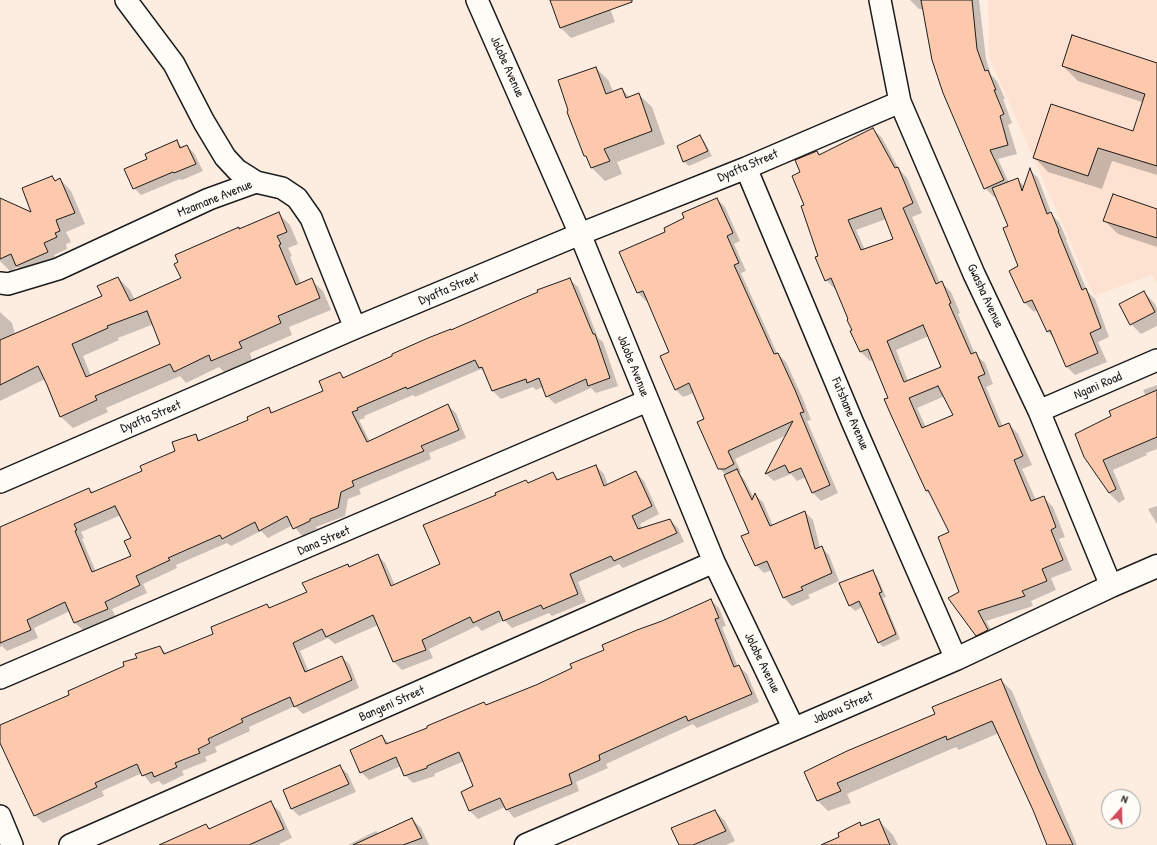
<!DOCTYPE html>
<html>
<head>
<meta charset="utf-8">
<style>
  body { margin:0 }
  #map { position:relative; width:1157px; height:845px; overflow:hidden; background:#fdede1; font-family:"Patrick Hand",sans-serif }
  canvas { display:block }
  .north { position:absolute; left:1101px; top:789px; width:40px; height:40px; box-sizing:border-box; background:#fdfcf7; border:1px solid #a3a29f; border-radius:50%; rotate:20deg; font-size:11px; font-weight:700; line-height:16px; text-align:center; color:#1c1c1c }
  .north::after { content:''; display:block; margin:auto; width:14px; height:18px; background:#d1495b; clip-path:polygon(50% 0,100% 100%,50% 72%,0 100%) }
</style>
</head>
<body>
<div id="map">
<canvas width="1157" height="845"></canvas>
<div class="north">N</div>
</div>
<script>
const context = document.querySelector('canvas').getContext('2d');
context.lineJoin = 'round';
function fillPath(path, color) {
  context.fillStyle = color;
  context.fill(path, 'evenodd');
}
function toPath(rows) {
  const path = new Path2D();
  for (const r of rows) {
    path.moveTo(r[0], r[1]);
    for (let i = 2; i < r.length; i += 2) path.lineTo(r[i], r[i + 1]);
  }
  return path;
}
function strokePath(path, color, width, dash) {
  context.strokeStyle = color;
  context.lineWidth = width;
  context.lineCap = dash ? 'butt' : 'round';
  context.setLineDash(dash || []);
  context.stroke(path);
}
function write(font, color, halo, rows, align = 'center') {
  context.font = font + ' "Patrick Hand",sans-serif';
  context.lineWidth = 4;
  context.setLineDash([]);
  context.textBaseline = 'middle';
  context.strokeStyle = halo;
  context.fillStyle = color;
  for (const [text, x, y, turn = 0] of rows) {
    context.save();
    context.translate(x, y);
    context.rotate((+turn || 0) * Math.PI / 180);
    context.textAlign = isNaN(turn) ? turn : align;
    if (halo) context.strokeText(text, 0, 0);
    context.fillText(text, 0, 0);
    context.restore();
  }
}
fillPath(toPath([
  [988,0,1157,0,1157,284,1152,275,1094,296,989,57]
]), '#fde2d1');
fillPath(toPath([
  [551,0,607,0,615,22,571,38,561,28],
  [910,0,979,0,986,59,991,75,997,81,1005,99,1003,99,1012,123,1008,125,1017,154,998,159,1009,183,1018,180,1024,186,1030,170,1038,178,1052,215,1059,222,1067,240,1066,240,1087,291,1095,299,1109,337,1098,342,1107,362,1075,375,1066,366,1055,339,1047,331,1037,310,1034,312,1025,303,1010,271,1020,267,1009,227,996,196,994,197,985,188,924,9,919,9],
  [1157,64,1157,107,1078,81,1063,66],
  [596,68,609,81,613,92,622,89,630,98,638,94,652,107,665,144,617,162,622,174,605,181,592,168,589,159,585,156],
  [873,129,882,138,899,169,907,178,922,213,912,217,940,283,941,282,951,292,960,313,958,314,975,354,985,363,993,384,986,387,1003,427,1009,424,1018,434,1032,465,1022,469,1036,500,1043,497,1053,507,1065,537,1059,539,1072,570,1051,578,1056,590,1031,601,1033,606,986,621,997,639,986,644,977,635,961,593,950,533,932,496,926,491,874,360,870,361,861,352,852,332,853,331,850,320,836,289,835,289,826,280,805,205,801,173,817,152,820,155],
  [886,219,894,239,865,250,856,230],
  [929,336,942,367,908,381,896,350],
  [945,396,954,415,926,427,917,408],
  [1133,132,1157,132,1157,175,1112,161,1102,189,1048,172,1035,158],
  [699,136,704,141,712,156,689,166,684,162,679,146],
  [176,141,183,148,187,146,194,153,203,171,182,180,180,179,141,195,134,188,148,160],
  [52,177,56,181,60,179,71,191,85,224,66,232,71,242,66,244,67,249,54,255,58,264,28,277,18,267,10,271,0,261,0,199,33,214],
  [717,199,725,207,740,241,734,244,746,271,741,273,777,353,786,362,803,399,811,420,807,421,838,493,821,501,813,493,806,477,797,481,791,474,774,481,766,474,787,435,735,459,741,472,739,473,744,479,754,498,755,495,763,502,773,526,805,512,813,520,820,548,821,547,829,555,839,581,808,595,810,598,792,606,784,598,772,570,764,573,756,565,750,533,726,475,719,468,705,419,694,393,683,397,675,389,671,352,648,300,646,301,638,293,621,252,666,233,685,218],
  [1157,210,1157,247,1118,234,1105,221],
  [279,214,290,225,298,244,288,248,292,256,290,257,301,284,311,280,323,291,331,310,289,327,292,335,250,353,252,360,224,372,219,367,186,383,180,376,106,408,108,412,73,428,61,417,45,379,0,401,0,312,12,323,15,334,103,296,118,278,130,290,135,300,182,279,240,230],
  [154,324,162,345,91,376,83,356,119,340,118,338],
  [570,280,578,287,598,338,603,342,618,386,596,393,591,388,555,404,547,396,543,387,536,390,533,387,501,399,493,391,487,375,481,369,415,397,413,395,364,416,365,418,359,420,370,442,448,406,456,413,466,438,429,453,431,459,359,489,361,494,348,499,345,516,316,527,317,529,302,536,293,525,268,538,261,531,231,546,227,543,176,565,177,568,143,584,147,593,112,609,115,616,83,630,75,623,70,611,34,628,38,638,7,651,2,646,0,647,0,528,89,489,94,493,144,472,177,451,195,436,201,441,249,421,268,408,273,413,325,391,339,373,345,378],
  [121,515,132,539,133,557,96,572,82,539,84,538,81,532],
  [1144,292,1154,303,1157,308,1157,326,1141,334,1131,324],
  [1157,385,1157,449,1146,453,1147,455,1113,470,1125,499,1119,503,1109,493,1085,457,1112,417,1146,396,1143,390],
  [596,466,604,474,608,485,636,473,644,481,659,514,640,524,642,529,670,520,678,528,684,542,623,568,619,564,578,582,586,602,552,616,549,613,512,628,504,620,482,631,477,626,429,649,433,658,402,670,394,662,378,625,335,644,328,638,300,651,309,672,342,657,350,665,359,688,303,714,295,706,249,727,250,731,215,747,217,752,205,757,207,761,182,771,184,775,163,785,159,781,151,784,142,773,102,791,104,796,43,823,35,815,0,741,0,727,71,696,160,647,167,654,215,634,267,605,271,609,308,593,348,565,350,568,377,555,385,563,395,585,441,565,497,496,526,481,529,484,552,473,559,480],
  [1157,506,1157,524,1148,509],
  [872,571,877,576,886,597,883,598,900,639,883,647,878,642,862,607,855,611,850,606,841,584],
  [711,600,719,608,726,626,722,627,738,667,739,666,747,674,759,702,697,728,693,724,606,764,608,768,576,782,579,791,514,818,505,807,478,819,470,811,462,792,475,787,464,761,434,774,435,776,413,783,405,775,401,766,369,780,361,772,382,736,389,743,428,728,484,703,487,706,536,686,573,669,663,622],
  [1001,680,1012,691,1077,845,1048,845,1034,809,999,733,959,750,956,747,847,794,851,803,828,811,817,800,805,773,937,715],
  [340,767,348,774,356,792,299,816,292,809],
  [271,803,280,812,292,838,279,844,280,845,160,845,206,825,210,829],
  [715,811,725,821,735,841,726,845,680,845],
  [412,819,421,828,429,845,348,845,376,831,379,834],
  [878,820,893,835,898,845,824,845,823,843,840,837,860,823,863,827]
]), '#0003');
const building = toPath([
  [550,0,632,0,632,2,560,28,550,0],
  [921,0,972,0,977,49,985,71,988,70,996,90,994,90,1004,114,1000,116,1008,145,990,150,1004,180,984,189,943,93,932,60,921,0],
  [1072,35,1157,63,1157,166,1098,148,1088,176,1033,158,1051,104,1133,131,1145,94,1062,66,1072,35],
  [596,67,606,94,622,88,626,98,639,93,652,131,604,149,610,161,591,168,586,156,584,156,567,112,568,110,558,80,596,67],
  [873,128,895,168,898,167,913,203,903,208,936,284,942,281,951,303,949,304,971,354,976,352,985,374,978,377,999,427,1009,423,1023,456,1014,460,1031,501,1044,496,1056,527,1051,530,1063,560,1042,569,1047,581,1022,591,1025,596,978,611,988,630,976,636,948,598,959,592,938,537,949,532,928,490,926,491,891,415,884,399,888,398,868,349,860,352,850,331,852,330,847,320,848,319,831,278,825,281,815,257,818,256,801,206,804,205,792,176,800,172,795,160,817,151,819,155,873,128],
  [881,208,893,239,861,250,848,220,881,208],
  [923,325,941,367,904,382,887,341,923,325],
  [938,386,953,415,922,428,909,398,938,386],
  [700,135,708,151,683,162,677,146,700,135],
  [177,140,180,148,187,145,196,164,174,173,173,172,133,189,124,169,147,159,145,154,177,140],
  [1030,168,1047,214,1051,212,1059,231,1058,231,1082,290,1086,288,1101,328,1090,333,1098,353,1066,367,1050,330,1047,332,1032,300,1024,303,1009,271,1018,266,1003,228,1008,226,992,188,1018,178,1022,191,1030,168],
  [52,176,55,181,60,178,75,213,56,220,60,231,55,233,57,237,44,243,48,252,16,266,11,254,0,259,0,198,31,212,22,188,52,176],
  [1113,194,1157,209,1157,238,1103,221,1113,194],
  [717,198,733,233,727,236,739,263,734,265,774,354,778,353,795,390,804,412,800,413,830,485,812,493,801,468,789,473,785,465,765,474,793,421,728,451,734,464,725,469,718,469,697,422,704,419,689,383,675,390,660,356,669,352,643,291,637,293,619,252,665,232,664,228,684,218,682,213,717,198],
  [279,212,287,232,277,236,281,244,279,245,296,285,312,278,320,298,278,316,281,323,239,342,242,348,211,361,209,355,174,372,170,364,95,396,97,400,60,417,47,385,38,366,0,385,0,340,102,296,97,286,118,277,130,301,181,278,174,264,178,262,175,255,239,227,239,229,279,212],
  [147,311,160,344,86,377,72,344,108,328,107,326,147,311],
  [570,278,593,334,595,334,610,378,588,386,586,379,546,397,539,378,527,383,526,379,492,391,482,367,479,368,475,360,407,389,406,387,357,408,358,410,352,412,367,442,448,404,459,430,421,446,424,451,352,481,354,486,341,492,338,508,310,519,310,521,293,529,287,516,259,531,255,522,222,539,220,535,168,558,170,560,136,576,140,585,105,602,108,609,74,623,65,602,27,620,31,630,0,643,0,527,89,488,91,493,142,471,140,466,175,451,172,442,196,434,198,441,248,420,247,417,269,407,271,413,323,391,319,381,340,372,343,378,392,356,392,354,428,338,451,329,451,330,510,304,538,292,537,290,570,278],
  [115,506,131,538,124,541,131,556,92,572,75,531,77,530,74,524,115,506],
  [1144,291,1155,312,1130,325,1119,304,1144,291],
  [1157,390,1157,437,1103,460,1116,489,1109,493,1084,457,1075,434,1111,416,1109,411,1157,390],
  [596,465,604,486,636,471,652,506,632,516,638,529,670,519,677,533,614,561,611,556,570,574,578,594,543,609,541,605,503,621,499,611,473,623,470,617,422,640,426,650,393,662,373,615,326,637,322,629,293,643,305,672,342,656,352,680,294,707,290,697,241,719,243,722,208,739,210,743,198,749,200,753,175,763,177,767,154,777,152,772,142,776,137,764,95,783,97,787,34,816,0,743,0,725,69,695,68,691,124,666,123,662,137,658,135,654,160,646,164,654,213,634,211,627,267,604,269,608,307,592,302,583,348,564,349,567,378,554,391,586,440,564,423,525,496,495,495,493,526,480,528,483,553,472,557,480,596,465],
  [737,469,752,500,755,493,770,526,805,511,815,549,822,546,832,573,801,587,803,590,783,598,767,561,755,566,741,536,749,533,724,475,737,469],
  [873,570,882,592,879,593,896,634,878,643,859,601,849,606,839,583,873,570],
  [711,599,719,618,715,619,734,667,739,665,752,694,688,721,686,716,599,755,600,760,569,774,572,784,506,810,500,798,469,811,461,792,473,786,459,752,427,766,427,768,404,776,396,757,360,773,350,750,382,735,386,744,427,728,427,726,484,702,486,705,536,685,572,668,570,664,604,650,602,645,637,630,662,621,711,599],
  [1001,679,1039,771,1073,845,1047,845,1033,810,992,721,947,740,946,736,837,783,841,791,817,801,804,772,847,751,935,714,932,707,1001,679],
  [340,765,349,784,291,809,283,790,340,765],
  [271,801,284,829,249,845,159,845,206,824,209,829,271,801],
  [715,810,726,831,693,845,679,845,671,828,715,810],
  [412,818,422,838,403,845,353,845,412,818],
  [879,819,890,845,821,845,839,837,838,833,860,822,861,826,879,819]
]);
fillPath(building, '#fcc9ad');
strokePath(building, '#1c1c1c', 1);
const street = toPath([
  [126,0,174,64,204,122,225,157,237,170,256,182],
  [477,0,580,234,714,562,794,729],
  [880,0,900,102,974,274,1039,411,1111,586],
  [746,168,852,421,956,659],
  [0,283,8,284,58,269,209,199,256,182,282,188,297,198,311,218,355,328],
  [1039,411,1157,360],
  [0,482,355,328,580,234,746,168,900,102],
  [0,678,647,401],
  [0,816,12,845],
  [70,845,714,562]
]);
const secondary = toPath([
  [526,845,956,659,1111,586,1157,566]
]);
strokePath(street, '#1c1c1c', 24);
strokePath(secondary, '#1c1c1c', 25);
strokePath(street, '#fdfcf7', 21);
strokePath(secondary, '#fdfcf7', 22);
write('13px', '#1c1c1c', '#fdfcf7', [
  ["Jolobe Avenue",507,67,66],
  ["Dyafta Street",748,166,-23],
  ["Mzamane Avenue",215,199,-22],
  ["Dyafta Street",449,289,-23],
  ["Gwasha Avenue",985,296,65],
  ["Jolobe Avenue",633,366,68],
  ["Ngani Road",1098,386,-23],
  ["Futshane Avenue",850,414,67],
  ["Dyafta Street",151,417,-23],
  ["Dana Street",324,541,-23],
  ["Jolobe Avenue",762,663,64],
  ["Bangeni Street",392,704,-24],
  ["Jabavu Street",843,708,-23]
]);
</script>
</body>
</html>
